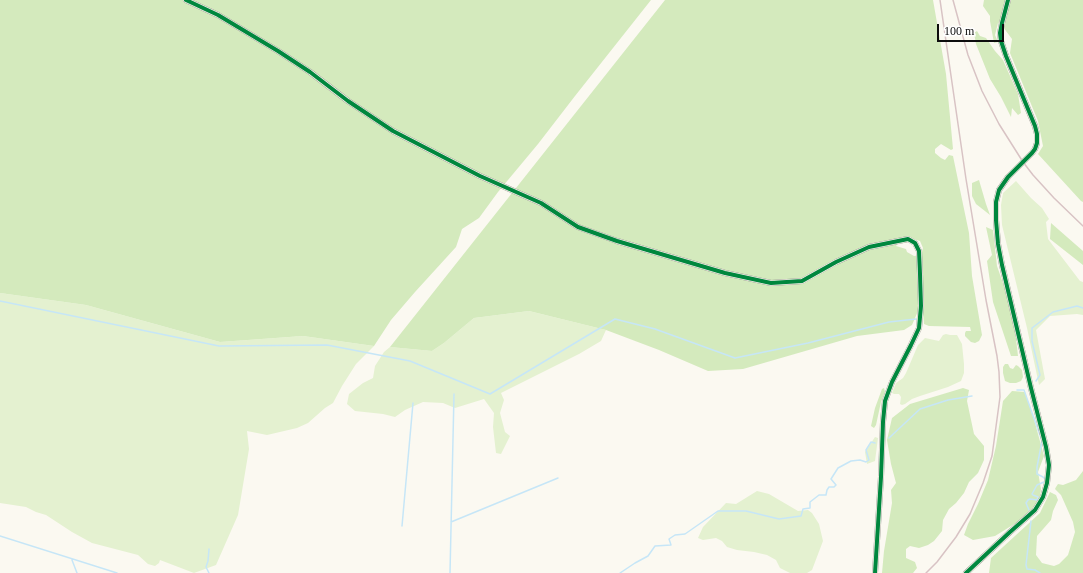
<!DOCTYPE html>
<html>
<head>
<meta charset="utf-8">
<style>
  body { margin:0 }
  #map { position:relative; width:1083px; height:573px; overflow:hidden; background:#fbf9f1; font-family:Georgia,serif }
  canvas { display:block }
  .scale { position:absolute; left:937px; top:24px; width:67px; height:18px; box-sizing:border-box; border:2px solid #0d0d0d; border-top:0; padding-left:5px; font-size:12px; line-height:14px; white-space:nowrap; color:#0d0d0d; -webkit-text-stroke:3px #fff; paint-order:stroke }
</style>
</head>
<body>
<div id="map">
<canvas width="1083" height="573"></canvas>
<div class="scale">100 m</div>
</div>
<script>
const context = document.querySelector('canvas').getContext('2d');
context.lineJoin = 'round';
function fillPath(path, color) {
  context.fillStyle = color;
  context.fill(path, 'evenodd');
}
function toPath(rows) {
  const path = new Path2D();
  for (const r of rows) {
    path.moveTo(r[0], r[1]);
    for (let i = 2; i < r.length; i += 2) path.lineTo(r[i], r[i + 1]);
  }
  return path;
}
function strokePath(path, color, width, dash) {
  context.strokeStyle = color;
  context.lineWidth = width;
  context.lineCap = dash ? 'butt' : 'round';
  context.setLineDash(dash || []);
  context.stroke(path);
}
fillPath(toPath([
  [1016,181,1031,198,1042,208,1049,219,1046,222,1048,239,1080,281,1083,282,1083,315,1077,314,1050,316,1036,330,1045,379,1039,385,1027,328,1002,225,1001,205,1003,193],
  [0,293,86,305,220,342,303,336,374,346,356,364,342,386,333,403,325,408,308,423,297,428,267,435,247,431,249,449,238,515,216,565,194,573,160,560,159,563,155,566,148,564,138,555,92,543,72,532,46,515,36,512,26,507,0,503],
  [529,311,606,330,601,341,579,354,501,393,504,400,500,413,505,432,510,436,501,454,496,453,493,427,494,413,484,399,455,408,443,403,423,402,405,410,395,417,383,414,355,411,347,404,349,394,363,383,373,378,375,366,384,352,390,347,432,351,444,343,474,318],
  [946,334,950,335,957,335,962,344,964,364,964,373,961,381,948,387,920,396,912,399,905,404,902,405,900,404,901,397,899,394,894,394,892,393,896,383,903,378,906,373,918,345,925,338,939,341,943,335],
  [875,437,878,438,875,461,867,464,865,452],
  [757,491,769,494,798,511,808,510,812,513,819,524,823,541,812,570,807,573,790,573,780,568,776,560,767,555,754,552,737,550,727,547,722,541,716,538,703,540,698,538,703,527,726,503,736,504]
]), '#e4f1d0');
fillPath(toPath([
  [0,0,651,0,575,96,538,144,498,192,479,218,462,229,456,247,415,292,391,320,374,346,303,336,220,342,86,305,0,293],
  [665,0,933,0,946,74,953,149,951,150,941,144,935,149,935,153,941,158,945,160,949,155,953,156,969,233,972,276,982,335,979,341,975,343,971,342,965,336,965,333,966,331,971,331,970,327,929,326,924,324,923,312,918,311,912,325,904,330,857,336,743,369,708,371,659,350,606,330,529,311,474,318,444,343,432,351,390,347],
  [913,239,920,241,923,248,921,255,914,256,907,252,906,249,896,246,898,243,905,243],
  [984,0,1083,0,1083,202,1081,201,1038,154,1043,146,1038,121,1010,53,1012,39,1003,27,998,23,995,35,998,42,994,43,990,21,990,16,983,6],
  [977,31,980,36,986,38,995,51,1003,60,1018,94,1021,113,1018,115,1012,108,1011,117,1001,97,990,79,976,44,974,33],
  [979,180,986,204,990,215,976,204,972,196,972,183],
  [1051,223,1083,251,1083,265,1050,239],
  [986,227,993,230,997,266,1006,292,1015,330,1018,356,1011,356,993,302,987,261,992,255],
  [1005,364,1008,364,1010,368,1013,369,1016,365,1018,366,1022,370,1023,377,1021,381,1016,383,1010,383,1005,381,1003,373,1003,367],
  [884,388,885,392,881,402,876,425,874,428,871,426,875,408,882,389],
  [963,388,969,390,967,401,974,434,984,446,984,460,978,473,969,482,964,493,956,503,949,509,943,520,942,531,934,541,928,545,919,548,910,546,906,549,906,558,915,562,917,568,913,573,882,573,884,551,892,503,891,490,896,483,891,464,887,440,892,418,910,404],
  [1012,391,1025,392,1035,423,1044,456,1038,472,1041,489,1039,502,1016,523,995,536,973,540,964,535,968,524,978,504,988,480,996,446,1003,401],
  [1083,471,1083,573,989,573,991,558,1040,513,1050,492,1056,495,1058,500,1053,511,1051,520,1037,536,1036,555,1042,563,1054,566,1059,564,1068,555,1075,532,1073,522,1061,495,1055,489,1056,487,1058,484,1063,485,1076,480]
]), '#d4eabd');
strokePath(toPath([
  [0,301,219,346,327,345,410,361,490,394,615,319,655,329,735,358,808,343,889,322,916,319],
  [1036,381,1040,375,1032,341,1032,328,1053,312,1077,306,1083,308],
  [1017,390,1024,390,1042,441,1037,467,1037,474,1043,477,1045,479,1045,481,1044,482,1037,485,1032,494,1033,495,1038,497,1037,500,1030,499,1028,500,1026,503,1029,510],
  [889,438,920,409,948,400,972,396],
  [1031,521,1026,565,1027,569,1035,570,1040,573],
  [451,522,558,478],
  [402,526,413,403],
  [0,536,117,573],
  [72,560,77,573],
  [209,573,206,567,208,561,209,549],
  [450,573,454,394],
  [620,573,635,563,648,556,655,546,671,545,669,539,675,535,685,534,718,511,746,511,779,519,801,516,803,509,810,508,810,502,819,495,826,495,827,490,829,487,834,487,836,485,831,479,838,468,851,461,860,460,866,462,869,460,866,450,871,442,875,443]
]), '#c6e6f7', 1.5);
const secondary = toPath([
  [186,0,218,15,278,51,310,72,348,101,393,131,480,176,541,203,578,227,617,241,725,273,771,283,802,281,836,262,869,247,908,239,915,243,919,251,920,274,921,306,919,328,911,345,892,382,885,401,883,422,881,477,875,573],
  [966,573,1010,532,1035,510,1043,497,1047,483,1049,465,1046,447,1031,388,1002,265,998,244,996,220,996,202,999,190,1008,177,1032,153,1035,149,1037,143,1037,134,1035,126,1006,56,1001,41,1000,33,1002,23,1008,0]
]);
strokePath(secondary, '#8b8a86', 6);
strokePath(secondary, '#f5f3e8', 5.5);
strokePath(toPath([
  [953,0,968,55,982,91,999,124,1023,162,1033,175,1054,198,1083,226],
  [926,573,937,562,956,537,970,514,983,483,992,456,1000,397,999,372,997,356,986,300,966,179,940,0]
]), '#d8c3c4', 1.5);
strokePath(toPath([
  [186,0,218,15,278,51,310,72,348,101,393,131,480,176,541,203,578,227,617,241,725,273,771,283,802,281,836,262,869,247,908,239,915,243,919,251,920,274,921,306,919,328,911,345,892,382,885,401,883,422,881,477,875,573],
  [966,573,1010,532,1035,510,1043,497,1047,483,1049,465,1046,447,1031,388,1002,265,998,244,996,220,996,202,999,190,1008,177,1032,153,1035,149,1037,143,1037,134,1035,126,1006,56,1001,41,1000,33,1002,23,1008,0]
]), '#00873e', 4);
</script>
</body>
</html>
